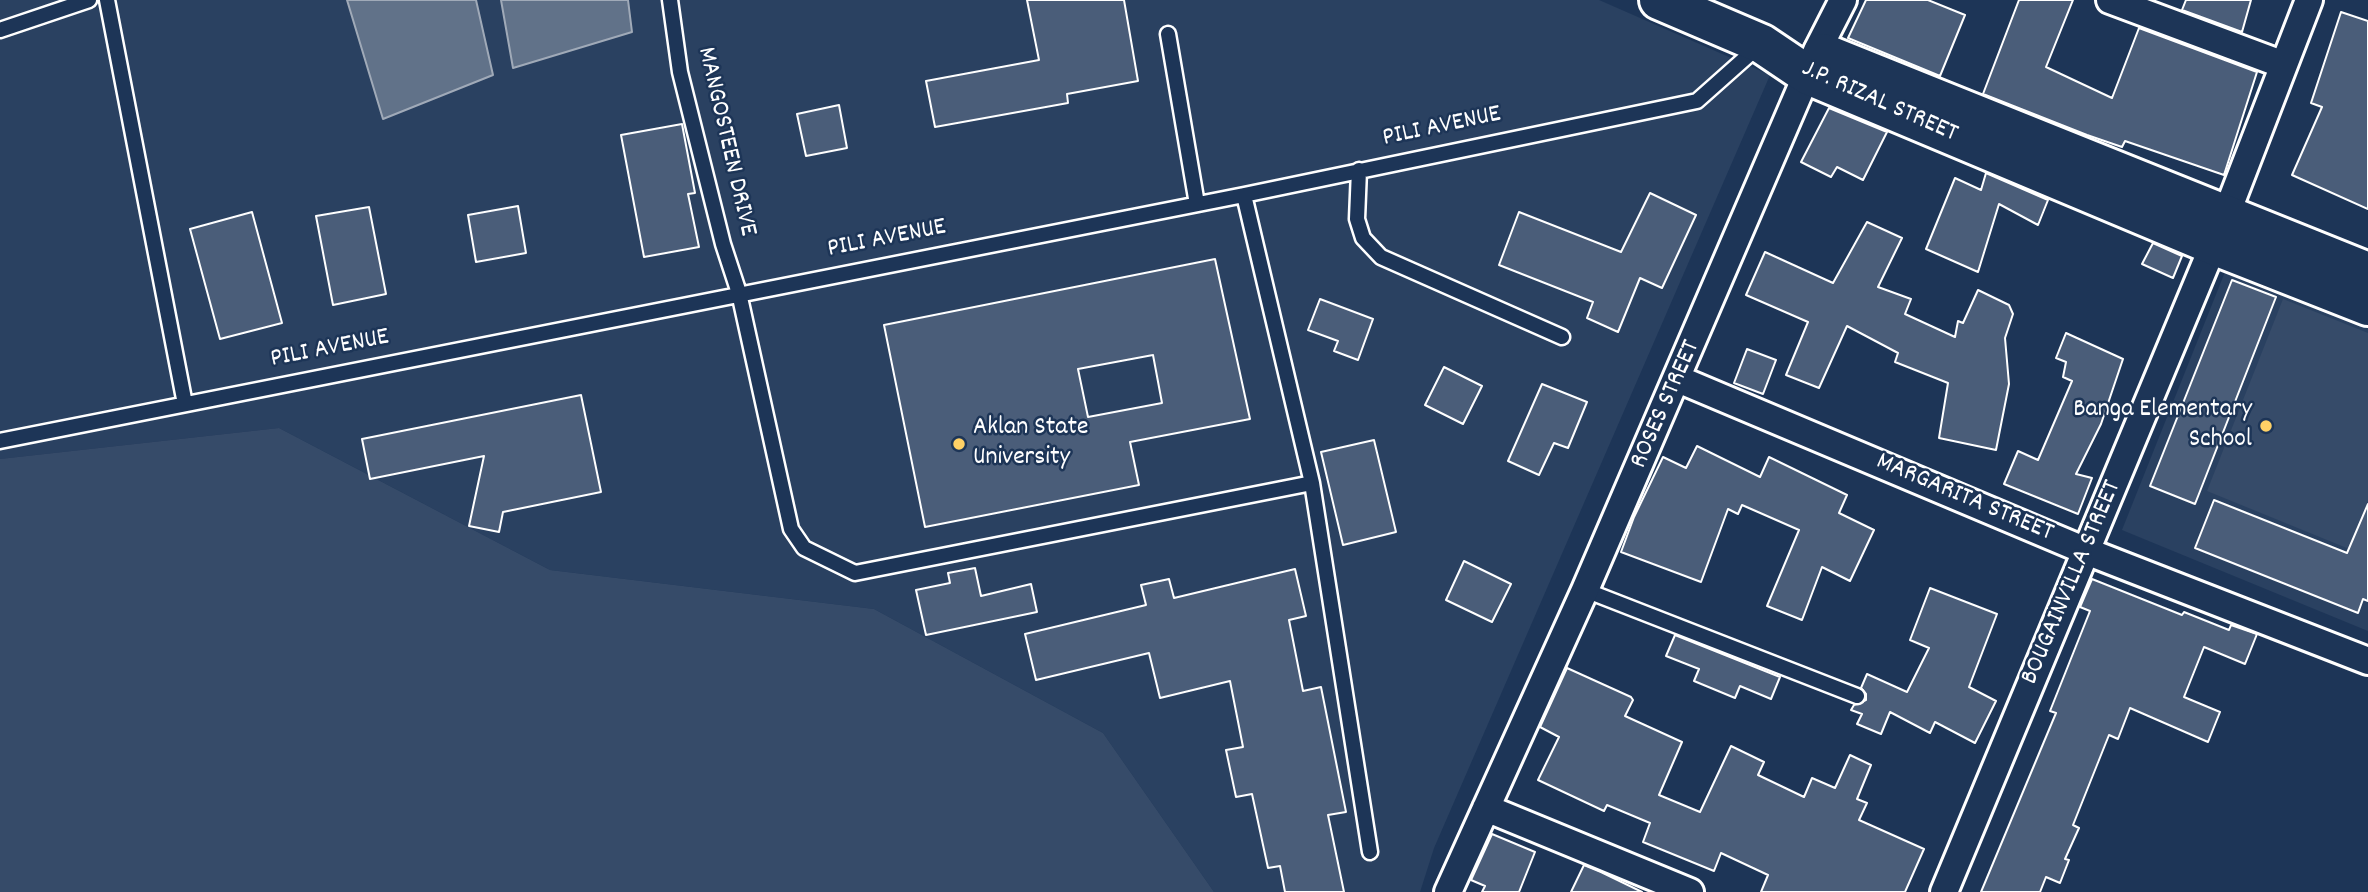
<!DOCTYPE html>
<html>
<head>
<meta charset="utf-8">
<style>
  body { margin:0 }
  canvas { display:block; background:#1d3557 }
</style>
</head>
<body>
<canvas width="2368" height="892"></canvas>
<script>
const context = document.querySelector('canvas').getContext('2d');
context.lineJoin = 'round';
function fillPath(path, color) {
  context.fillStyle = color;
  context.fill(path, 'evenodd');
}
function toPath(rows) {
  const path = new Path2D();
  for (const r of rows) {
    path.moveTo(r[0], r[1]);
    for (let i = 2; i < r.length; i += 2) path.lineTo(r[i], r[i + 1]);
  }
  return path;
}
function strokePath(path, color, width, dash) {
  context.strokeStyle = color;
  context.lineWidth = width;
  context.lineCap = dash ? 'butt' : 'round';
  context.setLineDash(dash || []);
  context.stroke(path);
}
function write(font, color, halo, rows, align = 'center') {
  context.font = font + ' Dekko,sans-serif';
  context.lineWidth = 5;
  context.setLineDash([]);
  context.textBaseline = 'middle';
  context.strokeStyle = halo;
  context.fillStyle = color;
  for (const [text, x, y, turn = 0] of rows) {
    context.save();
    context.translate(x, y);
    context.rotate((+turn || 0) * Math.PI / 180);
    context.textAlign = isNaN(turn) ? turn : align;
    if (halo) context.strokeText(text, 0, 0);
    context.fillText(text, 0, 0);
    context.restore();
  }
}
fillPath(toPath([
  [0,0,1599,0,1770,75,1434,848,1420,892,1214,892,1103,733,874,609,550,570,279,428,0,459],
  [2227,267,2368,322,2368,631,2122,530]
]), '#2a4161');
fillPath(toPath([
  [2283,299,2368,333,2368,530,2359,553,2207,491],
  [279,428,550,570,874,609,1103,733,1214,892,0,892,0,459]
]), '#364b69');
const water = toPath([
  [347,0,476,0,493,75,383,119,347,0],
  [501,0,628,0,632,32,513,68,501,0]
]);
fillPath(water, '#617289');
strokePath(water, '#a0aab8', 2);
const building = toPath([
  [1027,0,1124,0,1138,81,1067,94,1068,103,935,127,926,81,1039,60,1027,0],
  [1866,0,1928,0,1965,15,1940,76,1848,38,1866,0],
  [2019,0,2073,0,2046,67,2112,98,2139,28,2257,72,2224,175,2125,141,2122,147,2087,135,1983,94,2019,0],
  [2186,0,2251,0,2242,32,2182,10,2186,0],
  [2341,12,2368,21,2368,209,2292,175,2322,107,2311,103,2341,12],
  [839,105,847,148,806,156,797,114,839,105],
  [1829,108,1887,132,1863,180,1837,167,1831,177,1801,162,1829,108],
  [682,124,695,193,688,194,699,247,644,257,621,135,682,124],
  [1986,173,2048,200,2038,225,1999,204,1978,272,1926,249,1955,178,1981,190,1986,173],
  [1650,193,1696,215,1662,288,1640,278,1618,332,1587,318,1593,302,1499,265,1519,212,1621,252,1650,193],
  [518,206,526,253,476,262,468,215,518,206],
  [369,207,386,294,333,305,316,216,369,207],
  [252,212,282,323,220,339,190,229,252,212],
  [1867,222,1902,238,1878,287,1911,299,1905,314,1955,337,1958,321,1963,323,1978,290,2009,305,2013,314,2005,338,2009,384,1996,450,1939,438,1948,383,1895,362,1898,353,1847,326,1819,388,1786,375,1808,322,1746,295,1765,252,1833,283,1867,222],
  [2153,243,2182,256,2173,278,2142,264,2153,243],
  [1215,259,1250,419,1130,442,1139,485,925,527,884,325,1215,259],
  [1153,355,1162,403,1088,417,1078,369,1153,355],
  [2232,280,2276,297,2195,504,2150,486,2232,280],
  [1320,299,1373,319,1358,360,1334,351,1338,341,1308,330,1320,299],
  [2066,333,2123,359,2101,424,2076,474,2092,478,2078,514,2004,484,2018,451,2038,460,2072,381,2063,377,2066,362,2056,358,2066,333],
  [1747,349,1776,360,1763,394,1734,383,1747,349],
  [1444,367,1482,386,1463,424,1425,405,1444,367],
  [1542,384,1587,402,1568,448,1554,443,1539,475,1508,461,1542,384],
  [581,395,601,492,503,512,499,532,469,526,484,456,370,479,362,439,581,395],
  [1374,440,1396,532,1343,545,1321,452,1374,440],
  [1697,446,1760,477,1769,457,1847,495,1839,513,1874,530,1850,581,1822,567,1802,620,1767,606,1799,530,1742,505,1738,514,1728,509,1701,582,1621,552,1634,517,1663,457,1686,468,1697,446],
  [2214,500,2347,553,2368,504,2368,601,2363,599,2358,613,2195,548,2214,500],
  [1464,561,1511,584,1492,622,1446,600,1464,561],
  [975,568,981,596,1031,584,1037,612,926,635,916,590,950,583,948,573,975,568],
  [1295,569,1306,616,1289,620,1303,691,1321,687,1346,812,1328,815,1344,892,1285,892,1280,866,1268,868,1252,794,1236,797,1226,750,1243,747,1230,681,1160,698,1149,653,1036,680,1025,634,1146,605,1141,585,1169,579,1174,598,1295,569],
  [2092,579,2182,615,2184,612,2229,630,2231,625,2257,634,2245,664,2204,647,2184,697,2220,712,2208,742,2130,708,2118,739,2109,735,2073,825,2079,828,2065,859,2069,860,2060,883,2046,877,2040,892,1981,892,2056,713,2050,711,2090,611,2080,607,2092,579],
  [1930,588,1997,614,1969,687,1996,701,1975,743,1935,722,1930,733,1890,712,1881,734,1857,724,1862,714,1851,710,1854,705,1866,700,1866,694,1861,688,1867,674,1907,692,1929,648,1910,640,1930,588],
  [1675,635,1780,677,1771,699,1740,686,1735,698,1694,681,1699,669,1666,656,1675,635],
  [1567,668,1631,697,1633,700,1625,716,1682,742,1659,795,1700,812,1731,746,1764,762,1758,775,1804,797,1812,778,1835,788,1850,755,1871,765,1857,799,1867,803,1859,820,1924,849,1905,892,1761,892,1768,875,1721,853,1714,871,1643,842,1650,823,1607,805,1604,811,1538,780,1559,737,1540,727,1567,668],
  [1492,834,1535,852,1519,892,1482,892,1485,886,1471,880,1492,834],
  [1584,865,1601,872,1642,892,1571,892,1584,865]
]);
fillPath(building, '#4a5d79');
strokePath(building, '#fff', 2);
const lane = toPath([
  [107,0,185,404],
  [670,0,680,72,723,244,739,293,791,529,804,548,855,573,1312,483],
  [0,30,89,0],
  [1168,34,1197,204],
  [1359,170,1357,219,1363,238,1381,257,1562,337],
  [1244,195,1312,483,1370,852],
  [0,441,1244,195,1697,101,1760,45],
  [1585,590,1857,696]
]);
const street = toPath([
  [2110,0,2284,65],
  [1678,379,2086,551,2368,661],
  [1486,808,1690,892],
  [1448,892,1585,590,1817,51,1843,0],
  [1944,892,2226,215,2309,0]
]);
const secondary = toPath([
  [1659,0,1762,44,1808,75,2213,245,2368,306],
  [1823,53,2368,272]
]);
strokePath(lane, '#fff', 19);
strokePath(street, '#fff', 32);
strokePath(secondary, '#fff', 44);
strokePath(lane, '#1d3557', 14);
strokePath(street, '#1d3557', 26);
strokePath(secondary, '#1d3557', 38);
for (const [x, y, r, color] of [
  [2266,426,7,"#ffd166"],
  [959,444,7,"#ffd166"]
]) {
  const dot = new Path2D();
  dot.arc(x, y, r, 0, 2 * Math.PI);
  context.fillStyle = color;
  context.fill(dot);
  strokePath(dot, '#1d3557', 2.5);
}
write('26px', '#fff', '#1d3557', [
  ["J.P. RIZAL STREET",1879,103,24],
  ["PILI AVENUE",1442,128,-12],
  ["MANGOSTEEN DRIVE",725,142,77],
  ["PILI AVENUE",887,240,-11],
  ["PILI AVENUE",330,350,-11],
  ["ROSES STREET",1667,405,-66],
  ["MARGARITA STREET",1964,499,23],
  ["BOUGAINVILLA STREET",2073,583,-67]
]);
write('26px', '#fff', '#1d3557', [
  ["Banga Elementary",2252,411],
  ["School",2252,441],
  ["Aklan State",973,429,"left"],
  ["University",973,459,"left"]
], 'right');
</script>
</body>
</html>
